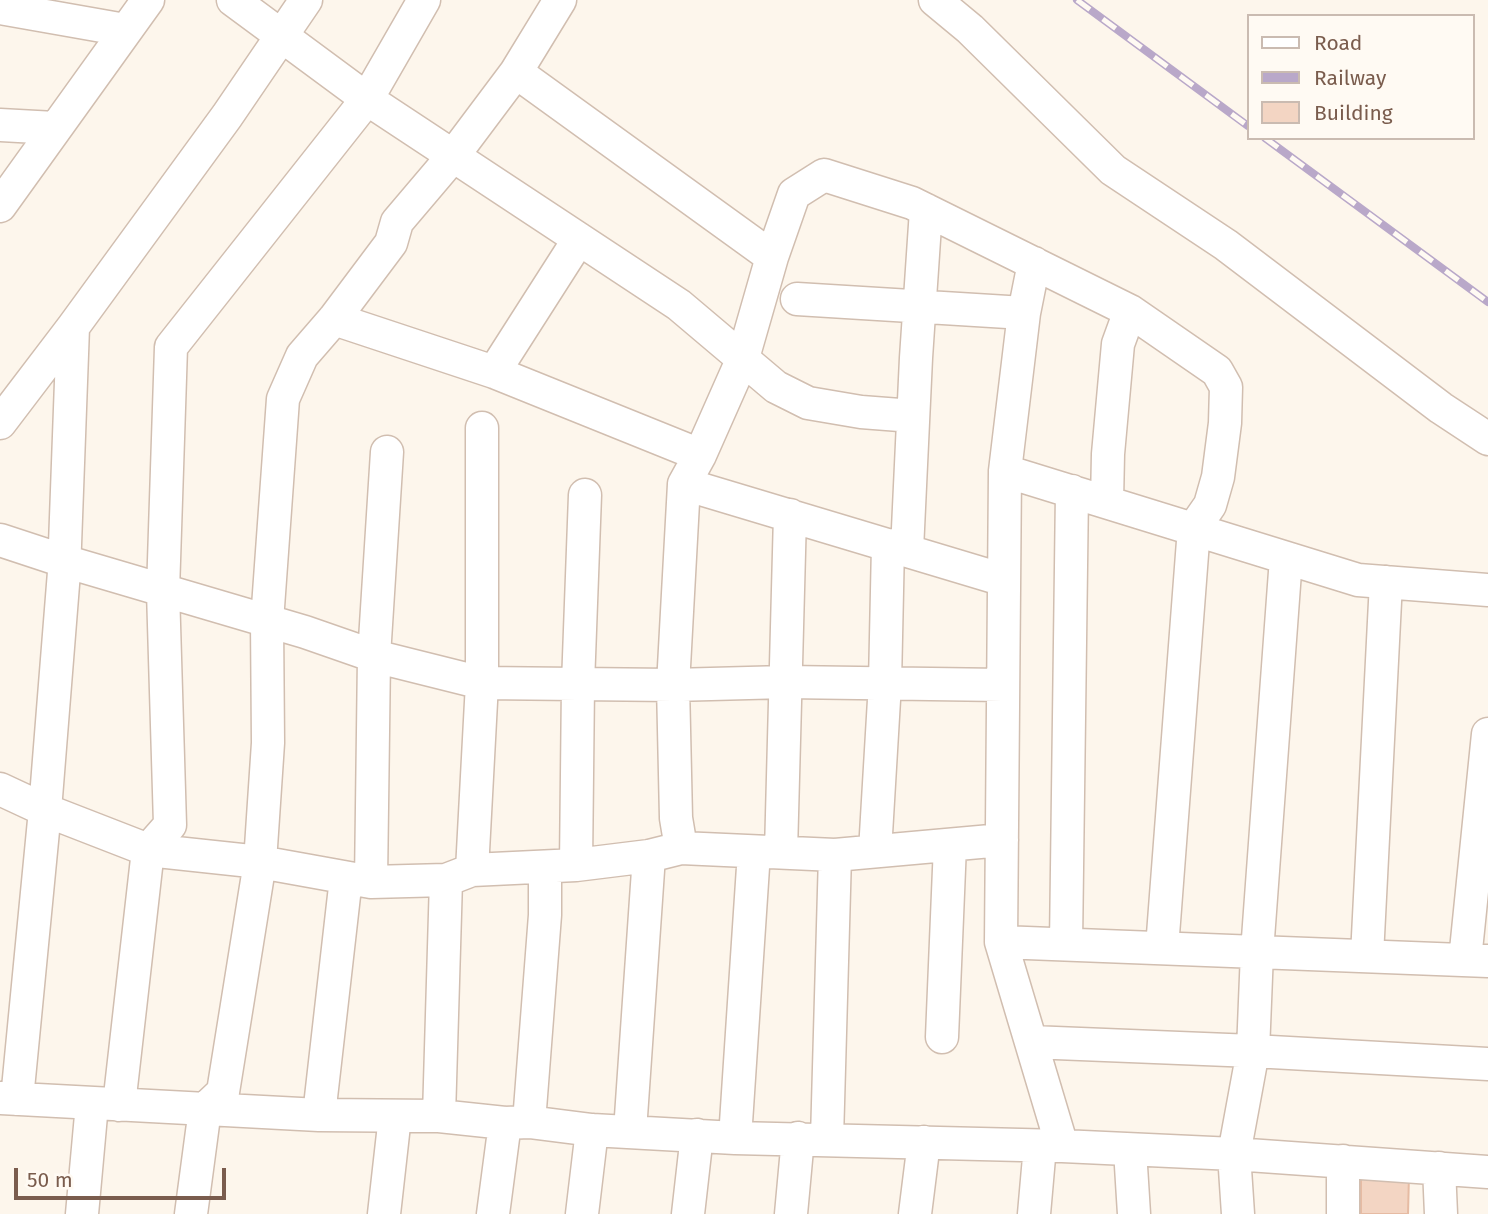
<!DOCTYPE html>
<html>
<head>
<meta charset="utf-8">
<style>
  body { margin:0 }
  #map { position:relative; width:1488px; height:1214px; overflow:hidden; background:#fdf6ec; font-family:"Fira Sans",sans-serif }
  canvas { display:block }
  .legend { position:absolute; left:1247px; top:14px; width:228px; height:126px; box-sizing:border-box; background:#fffaf3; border:2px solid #cabbb1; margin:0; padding:9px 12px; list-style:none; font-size:21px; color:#7a5c4d }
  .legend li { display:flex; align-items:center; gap:14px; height:35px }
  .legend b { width:35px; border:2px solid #cabbb1 }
  .scale { position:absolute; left:14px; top:1168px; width:212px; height:32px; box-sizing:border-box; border:4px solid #7a5c4d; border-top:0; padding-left:9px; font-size:21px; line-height:24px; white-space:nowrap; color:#7a5c4d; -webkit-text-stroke:5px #fffaf3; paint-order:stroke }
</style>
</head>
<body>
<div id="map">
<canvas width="1488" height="1214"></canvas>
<ul class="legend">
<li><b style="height:9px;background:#fff"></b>Road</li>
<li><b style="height:9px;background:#b9a8c9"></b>Railway</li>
<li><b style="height:19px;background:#f3d5c3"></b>Building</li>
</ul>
<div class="scale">50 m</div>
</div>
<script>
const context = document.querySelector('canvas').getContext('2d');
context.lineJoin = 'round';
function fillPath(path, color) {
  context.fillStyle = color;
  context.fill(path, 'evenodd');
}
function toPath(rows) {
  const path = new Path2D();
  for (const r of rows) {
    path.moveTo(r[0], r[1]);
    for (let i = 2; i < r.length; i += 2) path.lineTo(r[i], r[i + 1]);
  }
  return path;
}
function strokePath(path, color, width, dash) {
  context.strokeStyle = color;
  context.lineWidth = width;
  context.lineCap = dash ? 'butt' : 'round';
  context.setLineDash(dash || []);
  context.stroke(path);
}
const building = toPath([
  [1361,1175,1409,1175,1408,1214,1361,1214,1361,1175]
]);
fillPath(building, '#f3d5c3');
strokePath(building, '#e6bba3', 2);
const minor = toPath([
  [233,0,367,99,679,305,776,387,808,403,861,412,913,416],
  [935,0,970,29,1113,170,1226,245,1441,408,1488,439],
  [0,8,125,30],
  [516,72,772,257],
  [0,125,55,128],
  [0,206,148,0],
  [1034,263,1024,313,1005,471,1001,942,1488,961],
  [797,299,1024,313],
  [334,319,494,372,700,455],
  [494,372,579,239],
  [0,423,73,327],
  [1005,471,1358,580,1488,590],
  [684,484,1004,580],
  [1107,502,1108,454,1118,344,1130,311],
  [0,540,64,561,305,632,374,656,482,683,673,685,786,682,1003,685],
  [907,550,916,358,926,210],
  [0,789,45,810,148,850,260,862,371,882,446,880,472,870,576,865,649,856,681,848,835,855,1002,840],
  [681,848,676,818,673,685,684,484,700,455,743,358,772,257,794,194,824,175,912,203,1130,311,1217,371,1226,387,1225,423,1218,477,1210,505,1194,528,1162,948],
  [875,851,885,683,888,545],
  [781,852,790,515],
  [576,865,578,684,585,495],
  [472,870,482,683,482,428],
  [371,882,374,656,387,452],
  [1001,942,1062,1146],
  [1066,944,1072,491],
  [1367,956,1386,582],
  [1465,960,1488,734],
  [942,1037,950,845],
  [1031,1042,1253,1051,1488,1064],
  [0,1098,319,1115,439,1116,505,1123,529,1122,592,1130,735,1138,1062,1146,1234,1154,1488,1172],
  [17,1099,45,810,64,572,73,327,227,116,306,0],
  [119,1105,148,850,170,825,163,591,171,347,367,99,424,0],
  [319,1115,346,878],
  [439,1116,446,880],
  [529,1122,545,915,545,867],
  [630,1131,649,856],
  [735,1138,754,852],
  [827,1139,835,855],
  [1130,1150,1134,1214],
  [1343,1161,1343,1214],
  [1439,1168,1441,1214],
  [82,1214,92,1104],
  [191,1214,205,1109,223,1092,260,862,268,743,267,621,283,399,302,356,334,319,391,243,397,222,453,156,516,72,560,0],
  [384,1214,395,1116],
  [493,1214,505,1123],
  [582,1214,592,1130],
  [688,1214,697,1135],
  [791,1214,798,1138],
  [915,1214,924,1142],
  [1034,1214,1040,1146],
  [1238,1214,1234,1154,1253,1051,1257,952,1286,558]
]);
strokePath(minor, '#d1beb0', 35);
strokePath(minor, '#fff', 32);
const rail = toPath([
  [1077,0,1248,126],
  [1265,138,1488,302]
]);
strokePath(rail, '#b9a8c9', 8);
strokePath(rail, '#fffaf3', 5, [16]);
</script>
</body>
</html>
